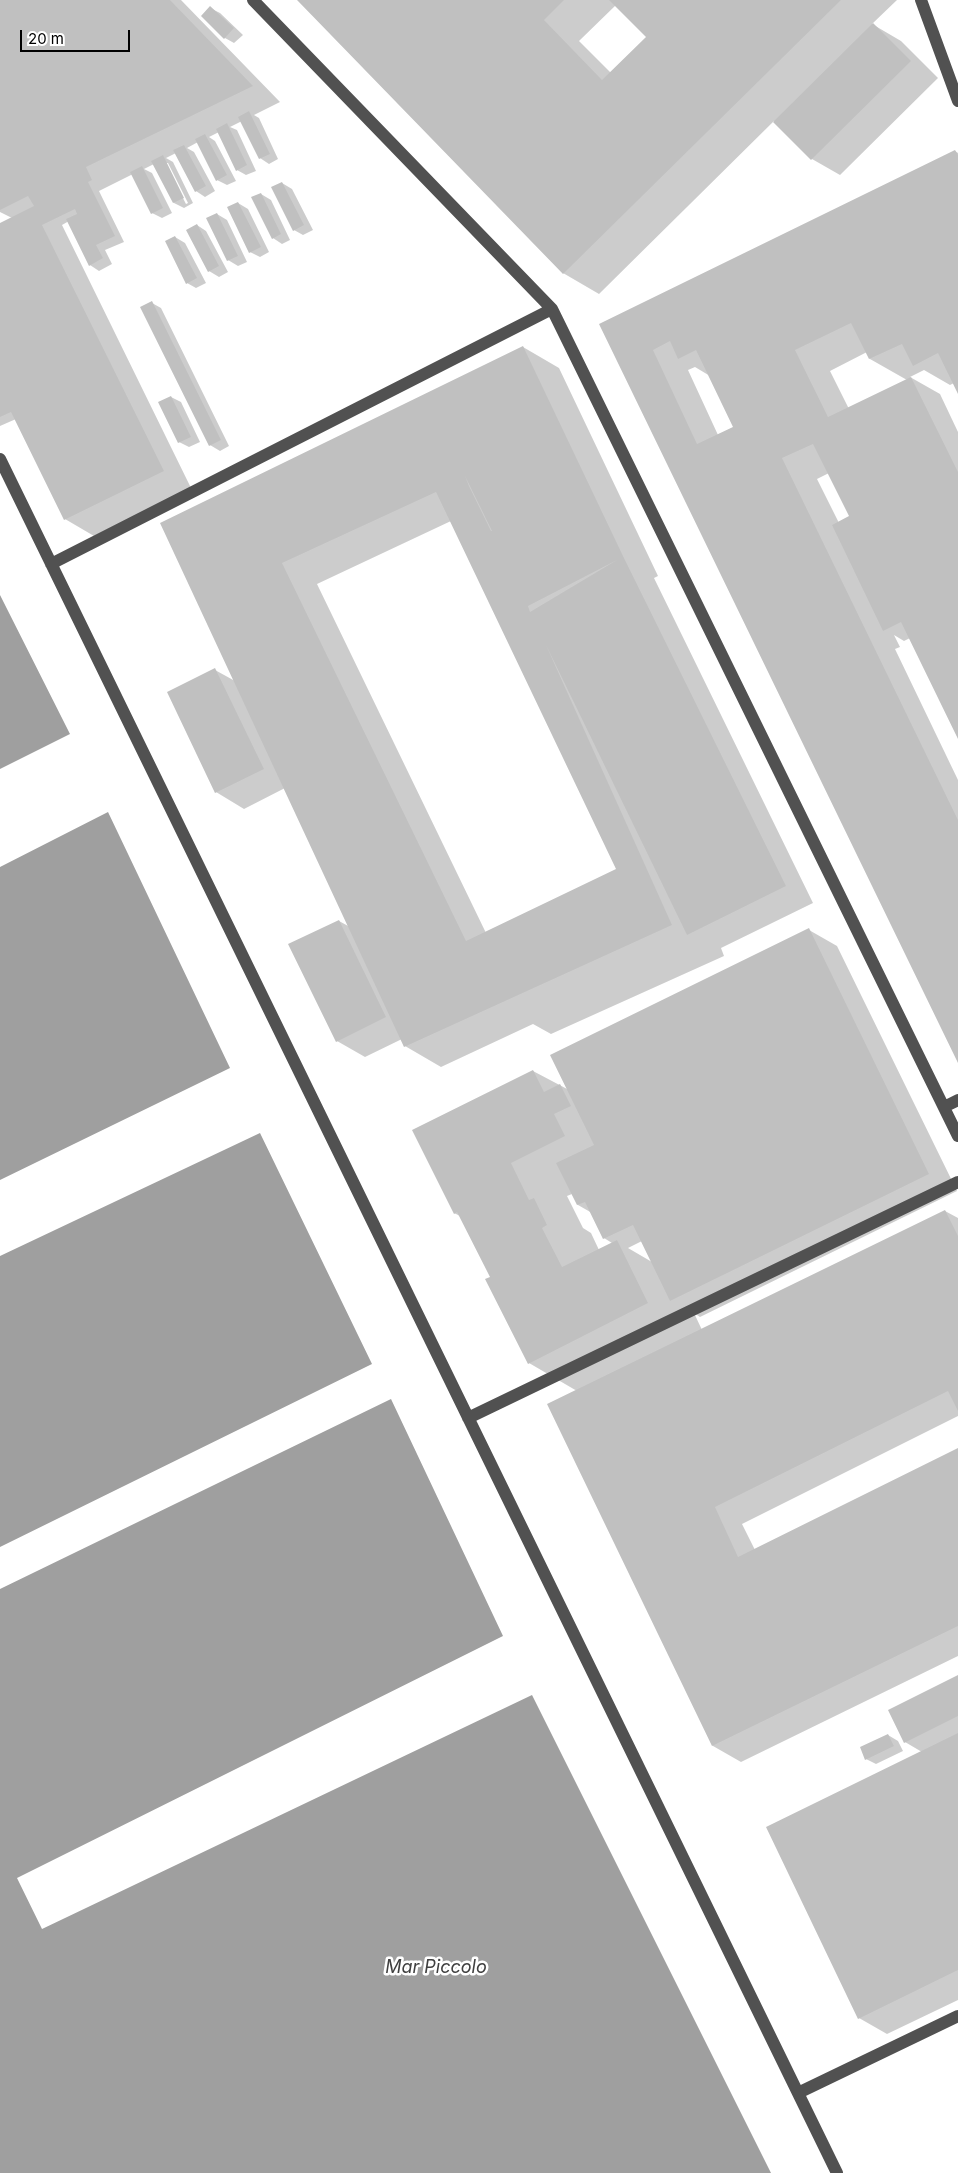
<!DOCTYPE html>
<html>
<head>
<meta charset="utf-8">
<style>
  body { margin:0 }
  #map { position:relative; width:958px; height:2173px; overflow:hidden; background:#fff; font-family:Inter,sans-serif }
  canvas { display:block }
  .scale { position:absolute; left:20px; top:30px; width:110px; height:22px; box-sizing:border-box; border:2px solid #000; border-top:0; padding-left:6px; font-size:15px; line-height:18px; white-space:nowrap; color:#000; -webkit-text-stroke:4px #fff; paint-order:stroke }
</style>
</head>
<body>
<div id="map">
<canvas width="958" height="2173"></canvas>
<div class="scale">20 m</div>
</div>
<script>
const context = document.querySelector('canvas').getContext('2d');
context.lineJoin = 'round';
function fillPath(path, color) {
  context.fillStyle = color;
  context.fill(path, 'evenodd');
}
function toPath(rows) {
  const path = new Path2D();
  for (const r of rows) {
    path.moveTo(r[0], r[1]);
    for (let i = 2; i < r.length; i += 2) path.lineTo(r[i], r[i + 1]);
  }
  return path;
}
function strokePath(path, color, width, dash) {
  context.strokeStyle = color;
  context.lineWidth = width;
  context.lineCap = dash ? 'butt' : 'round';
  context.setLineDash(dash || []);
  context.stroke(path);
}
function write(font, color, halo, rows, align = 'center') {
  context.font = font + ' Inter,sans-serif';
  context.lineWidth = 5;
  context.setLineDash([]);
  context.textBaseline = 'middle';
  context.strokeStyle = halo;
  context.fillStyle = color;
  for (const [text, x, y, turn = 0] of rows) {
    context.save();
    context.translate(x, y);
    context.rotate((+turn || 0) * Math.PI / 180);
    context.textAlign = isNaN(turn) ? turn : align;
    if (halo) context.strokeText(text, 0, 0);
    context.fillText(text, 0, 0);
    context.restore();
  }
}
fillPath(toPath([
  [0,595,70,734,0,769],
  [108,812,230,1068,0,1180,0,867],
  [260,1133,372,1364,0,1547,0,1256],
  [391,1399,503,1636,17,1878,42,1929,532,1695,771,2173,0,2173,0,1589]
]), '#9f9f9f');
fillPath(toPath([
  [0,0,181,0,280,102,254,115,259,118,278,159,269,164,260,158,242,121,230,127,237,130,256,171,246,175,237,170,219,132,209,137,215,141,236,181,227,185,217,180,198,142,187,148,194,152,215,191,205,197,196,191,176,153,166,158,173,162,193,203,184,208,174,203,154,164,144,169,152,173,172,213,162,218,152,213,133,174,99,191,124,242,105,250,112,264,99,271,90,265,69,221,62,225,191,488,94,536,65,519,16,419,0,426,0,224,12,218,0,212],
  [165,163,168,163,188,203,186,204],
  [299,0,897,0,872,24,901,41,938,78,840,175,812,159,774,121,599,294,563,273],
  [616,5,648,37,611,73,579,41],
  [210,8,220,13,243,35,234,43,225,38],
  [955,151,958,153,958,390,954,383,950,385,924,370,910,377,940,394,958,432,958,736,910,638,904,641,894,635,900,647,895,649,958,780,958,1060,601,325],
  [867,352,870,359,907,380,849,409,830,371],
  [695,367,710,376,734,427,718,435,688,370],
  [829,473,852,519,839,523,817,479],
  [282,183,292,189,313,230,303,235,294,230],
  [261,194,271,200,290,240,282,244,273,238],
  [238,203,248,209,269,252,260,257,250,252],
  [217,214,227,220,247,262,238,266,228,260],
  [197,225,206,231,228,272,219,277,209,271],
  [175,237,185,243,206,283,196,288,187,283],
  [152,303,161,308,229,446,220,451,210,445],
  [523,347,559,368,658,576,654,578,813,903,721,948,724,956,551,1034,533,1024,441,1067,405,1046,402,1039,365,1057,337,1041,339,921,350,927,285,788,244,809,216,792,215,670,235,681,162,524],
  [451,521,618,869,486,933,317,584],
  [171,397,181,402,200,442,189,447,179,442],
  [809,930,837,946,957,1191,700,1317,694,1313,702,1330,945,1211,958,1218,958,1416,742,1524,755,1550,958,1450,958,1656,741,1762,713,1746,549,1405,577,1391,529,1363,491,1277,460,1216,454,1213,533,1071,569,1090],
  [572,1194,578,1205,592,1213,604,1238,612,1243,599,1250,591,1233,583,1228,567,1196],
  [642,1241,652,1262,628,1248],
  [958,1676,958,2000,887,2034,859,2018,922,1752,905,1742],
  [888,1735,898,1741,903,1751,876,1764,866,1759]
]), '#0003');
fillPath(toPath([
  [0,0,170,0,253,86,86,167,92,180,88,182,115,236,96,245,103,258,89,266,66,219,77,214,75,209,42,225,164,471,64,520,11,412,0,417,0,223,34,206,28,196,0,210],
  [297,0,564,0,544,20,602,80,646,37,609,0,841,0,563,274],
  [210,6,234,28,224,39,201,16],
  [873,23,911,61,811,160,773,122],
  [249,111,270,154,259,159,238,117],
  [227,123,247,165,236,171,216,129],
  [205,134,227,175,216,181,195,139],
  [184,145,206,186,195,192,173,150],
  [955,150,958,155,958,394,938,353,913,366,902,344,869,359,851,323,795,350,828,417,911,377,958,472,958,739,901,622,883,631,832,525,849,516,813,444,782,458,958,820,958,1063,599,324],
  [670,341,678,359,696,350,733,427,697,444,653,350],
  [163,155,184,198,173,203,151,161],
  [142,166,163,208,151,214,130,172],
  [282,182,304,225,293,231,271,187],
  [261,193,281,234,272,239,251,197],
  [238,202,261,247,249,253,227,207],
  [217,213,238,256,227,261,206,218],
  [197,224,219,266,208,272,186,230],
  [175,236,197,278,186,284,165,241],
  [152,301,221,440,209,446,140,307],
  [523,346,623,556,786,886,687,935,546,645,672,925,404,1047,160,523],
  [465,476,492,531,491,531,469,486],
  [436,492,616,869,466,941,282,563],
  [617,560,530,612,528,606],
  [171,396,191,437,178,443,158,402],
  [215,668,264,769,215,793,167,692],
  [339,920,386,1017,336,1042,288,944],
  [809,928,929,1174,670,1301,633,1225,603,1239,585,1202,577,1205,556,1163,594,1145,550,1055],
  [533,1070,544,1092,560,1084,571,1106,554,1114,565,1136,511,1163,529,1200,534,1198,547,1225,542,1228,562,1267,617,1240,648,1303,528,1364,485,1279,490,1277,457,1212,454,1214,412,1130],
  [945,1210,958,1236,958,1411,948,1391,715,1507,738,1557,958,1448,958,1626,712,1746,547,1404],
  [958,1675,958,1716,904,1743,888,1710],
  [958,1733,958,1970,858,2019,766,1827],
  [888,1734,894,1746,865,1760,860,1747]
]), '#c0c0c0');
strokePath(toPath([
  [253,0,552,309,958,1136],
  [921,0,958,101],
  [0,459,837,2173],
  [51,564,552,309],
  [944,1107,958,1100],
  [468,1418,958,1182],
  [798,2093,958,2016]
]), '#515151', 12);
write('italic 18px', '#404040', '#fff', [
  ["Mar Piccolo",436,1968]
]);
</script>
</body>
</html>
